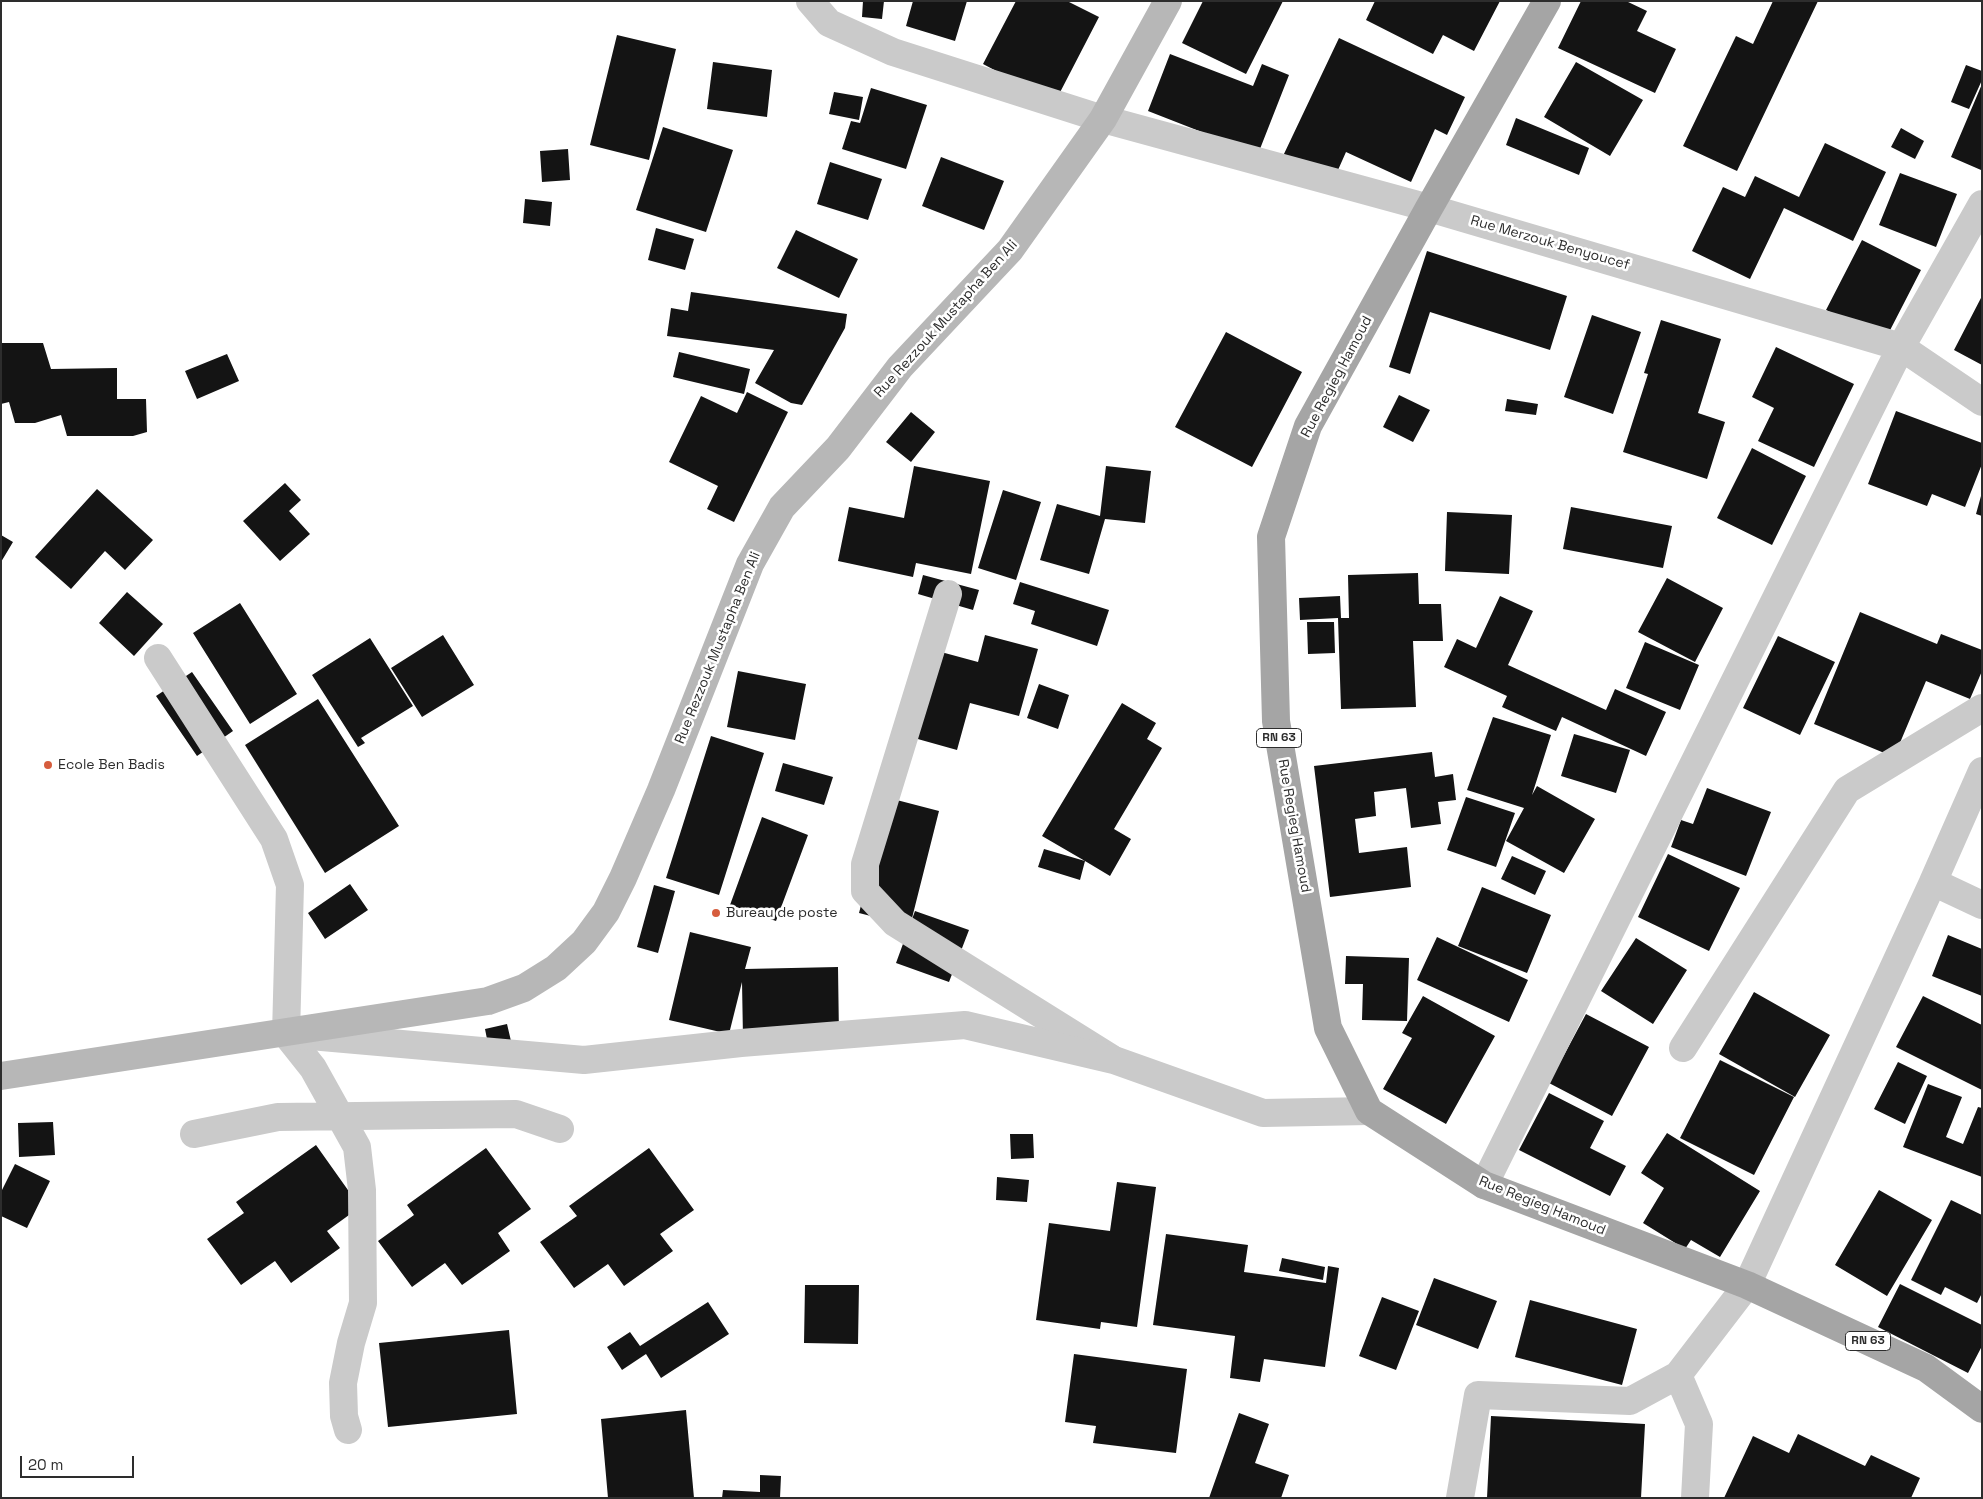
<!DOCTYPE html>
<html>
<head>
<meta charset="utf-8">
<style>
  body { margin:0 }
  #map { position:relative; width:1983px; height:1499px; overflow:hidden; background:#fff; font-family:"Space Grotesk",sans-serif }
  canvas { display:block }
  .frame { position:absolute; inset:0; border:2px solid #2d2d2d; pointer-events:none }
  .scale { position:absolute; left:20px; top:1456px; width:114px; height:22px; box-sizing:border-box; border:2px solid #2d2d2d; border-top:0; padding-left:6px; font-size:15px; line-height:18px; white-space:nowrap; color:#2d2d2d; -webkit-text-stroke:4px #fff; paint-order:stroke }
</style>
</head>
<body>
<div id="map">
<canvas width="1983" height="1499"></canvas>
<div class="frame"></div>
<div class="scale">20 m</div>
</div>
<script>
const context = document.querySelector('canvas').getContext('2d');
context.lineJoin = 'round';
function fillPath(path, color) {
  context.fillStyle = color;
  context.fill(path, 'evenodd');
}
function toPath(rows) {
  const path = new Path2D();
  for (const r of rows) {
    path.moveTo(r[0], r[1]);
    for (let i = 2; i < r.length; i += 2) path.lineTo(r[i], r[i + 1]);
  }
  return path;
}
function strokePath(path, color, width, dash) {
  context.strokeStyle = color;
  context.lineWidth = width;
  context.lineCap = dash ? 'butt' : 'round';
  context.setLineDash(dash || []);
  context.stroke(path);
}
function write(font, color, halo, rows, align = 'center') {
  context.font = font + ' "Space Grotesk",sans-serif';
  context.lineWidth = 5;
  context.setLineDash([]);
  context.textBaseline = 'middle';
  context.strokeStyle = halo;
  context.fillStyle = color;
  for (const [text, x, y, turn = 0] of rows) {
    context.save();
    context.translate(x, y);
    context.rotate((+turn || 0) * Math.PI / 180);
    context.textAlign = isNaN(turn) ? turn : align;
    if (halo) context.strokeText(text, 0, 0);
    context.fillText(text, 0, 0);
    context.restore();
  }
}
fillPath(toPath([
  [863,1,884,1,882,19,862,17],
  [913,1,967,1,955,41,906,26],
  [1016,1,1067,1,1099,17,1055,102,983,64],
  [1203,1,1283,1,1246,74,1182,43],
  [1375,1,1500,1,1474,51,1443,35,1433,54,1366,20],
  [1581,1,1626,1,1647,11,1637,31,1676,49,1655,93,1558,48],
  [1773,1,1818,1,1737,171,1683,146,1736,36,1753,44],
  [617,35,676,49,649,160,590,145],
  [1339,38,1465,97,1447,135,1435,129,1411,182,1346,152,1334,179,1283,156],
  [1170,54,1253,86,1262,64,1289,75,1258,154,1148,111],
  [713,62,772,70,767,117,707,109],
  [1576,62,1643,100,1610,156,1544,117],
  [1966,65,1982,71,1982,80,1969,109,1951,102],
  [1982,84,1982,169,1981,170,1951,157],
  [871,88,927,105,906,169,842,149,851,121,860,123],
  [834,92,863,97,859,120,829,114],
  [1516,118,1589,148,1579,175,1506,145],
  [663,127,733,150,706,232,636,210],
  [1901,128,1924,141,1915,159,1891,147],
  [1825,143,1886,172,1853,241,1784,208,1750,279,1692,251,1723,187,1745,197,1755,176,1799,197],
  [568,149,570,180,542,182,540,151],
  [941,157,1004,181,984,230,922,206],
  [830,162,882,179,868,220,817,204],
  [1900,173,1957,194,1936,247,1879,225],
  [525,199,552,202,550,226,523,223],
  [656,228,694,239,685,270,648,260],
  [796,230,858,259,839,298,777,268],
  [1862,240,1921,270,1885,340,1826,310],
  [1427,251,1567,296,1550,350,1430,312,1410,374,1389,367],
  [691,292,847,314,845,328,802,405,791,403,755,383,774,350,667,336,671,308,688,311],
  [1982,296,1982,365,1954,350],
  [1592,315,1641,332,1613,414,1564,397],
  [1661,320,1721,339,1698,413,1725,422,1707,479,1623,452,1648,374,1644,373],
  [1226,332,1302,372,1252,467,1175,427],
  [1,343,43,343,51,369,117,368,117,399,146,399,147,432,133,436,67,436,61,415,35,423,15,423,9,402,1,404],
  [1776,347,1854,384,1814,467,1758,441,1774,408,1752,397],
  [679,352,750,369,744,394,673,377],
  [227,354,239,381,197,399,185,371],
  [747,392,788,412,734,522,707,509,718,486,669,462,701,396,737,413],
  [1399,395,1430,410,1413,442,1383,427],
  [1507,399,1538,404,1536,415,1505,411],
  [1896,411,1982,443,1982,464,1965,507,1932,494,1927,506,1868,484],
  [911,412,935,432,911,462,886,442],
  [1752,448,1806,476,1772,545,1717,518],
  [914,466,990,481,971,574,916,563,913,577,838,561,849,507,904,518],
  [1106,466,1151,471,1145,523,1105,519,1089,574,1040,560,1057,504,1100,516],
  [285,483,301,500,289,511,310,534,280,561,243,521],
  [97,489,153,540,125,570,105,551,71,589,35,557],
  [1003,490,1041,502,1016,580,978,568],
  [1981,496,1982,497,1982,516,1976,514],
  [1571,507,1672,526,1663,568,1563,549],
  [1447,512,1512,515,1509,574,1445,571],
  [1,535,13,542,1,562],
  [1418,573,1419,604,1441,604,1443,641,1413,641,1416,707,1341,709,1338,618,1300,620,1299,598,1340,596,1341,618,1349,618,1348,575],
  [923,575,979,590,973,610,918,594],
  [1667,578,1723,608,1695,662,1638,632],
  [1020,582,1109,610,1097,646,1031,624,1035,611,1013,604],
  [127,592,163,624,134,656,99,623],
  [1500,596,1533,611,1508,665,1606,710,1615,689,1666,712,1646,756,1562,717,1556,731,1502,707,1507,696,1444,667,1457,639,1476,648],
  [240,603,297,694,250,724,193,633],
  [1860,612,1937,644,1941,634,1982,650,1982,671,1970,699,1926,681,1894,757,1814,724],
  [1307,622,1334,622,1335,653,1308,654],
  [443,635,474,685,422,717,391,668],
  [985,635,1038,649,1019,716,970,703,957,750,907,736,930,649,978,662],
  [1778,636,1835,662,1800,735,1743,708],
  [370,638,413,706,361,738,365,743,358,747,312,675],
  [1645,642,1699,665,1680,710,1626,688],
  [738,671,806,684,795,740,727,727],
  [192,672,233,731,197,756,156,696],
  [1039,684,1069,695,1058,729,1027,718],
  [318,699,399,826,325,873,245,745],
  [1122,703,1156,723,1147,739,1162,748,1114,829,1131,839,1110,876,1085,861,1080,880,1038,867,1044,849,1085,861,1042,836],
  [1493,717,1551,735,1532,795,1537,786,1595,819,1564,873,1506,841,1524,808,1467,790],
  [1574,734,1630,750,1616,793,1561,776],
  [711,736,764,753,719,895,666,878],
  [1432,752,1435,777,1453,774,1456,800,1438,802,1441,824,1411,828,1406,788,1374,792,1376,816,1355,819,1359,853,1407,847,1411,887,1330,897,1314,766],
  [783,763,833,777,824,805,775,791],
  [1707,788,1771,812,1746,876,1671,847,1681,820,1693,824],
  [1466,797,1515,813,1496,867,1447,850],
  [889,798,939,811,910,926,859,913],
  [762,817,808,835,776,921,730,905],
  [1668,854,1740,888,1709,951,1638,917],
  [1512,856,1546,871,1535,895,1501,879],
  [350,884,368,910,325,939,308,913],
  [654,885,675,891,658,953,637,947],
  [1482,887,1551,915,1527,973,1458,946],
  [915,911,969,930,949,982,896,963],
  [690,932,751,947,745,969,838,967,839,1037,743,1038,742,982,729,1034,669,1020],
  [1948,935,1982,949,1982,996,1932,976],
  [1437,937,1528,980,1509,1022,1417,980],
  [1636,938,1687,970,1653,1024,1601,991],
  [1346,956,1409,958,1407,1021,1362,1020,1363,984,1345,984],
  [1754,992,1830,1035,1795,1097,1719,1054],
  [1423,996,1495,1036,1446,1124,1383,1089,1412,1038,1402,1033],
  [1923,996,1982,1025,1982,1090,1896,1047],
  [1586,1014,1649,1047,1612,1116,1549,1083],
  [507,1024,515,1058,492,1064,485,1029],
  [1720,1060,1794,1097,1754,1175,1680,1138],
  [1898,1062,1927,1076,1905,1124,1874,1109],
  [1928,1084,1962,1097,1946,1137,1963,1144,1978,1107,1982,1108,1982,1177,1903,1147],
  [1549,1093,1604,1121,1590,1148,1626,1166,1610,1196,1519,1150],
  [53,1122,55,1155,19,1157,18,1123],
  [1667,1133,1760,1191,1720,1257,1691,1240,1685,1249,1643,1223,1664,1188,1641,1173],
  [1010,1134,1033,1134,1034,1158,1011,1159],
  [316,1145,360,1207,327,1231,340,1248,291,1283,275,1261,241,1285,207,1239,244,1213,236,1202],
  [486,1148,531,1209,498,1233,510,1251,462,1285,445,1263,412,1287,378,1241,414,1215,407,1205],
  [649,1148,694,1210,660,1234,673,1251,624,1286,608,1264,574,1288,540,1242,577,1216,569,1206],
  [15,1164,50,1181,27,1228,1,1216,1,1192],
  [997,1177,1029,1180,1027,1202,996,1200],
  [1117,1182,1156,1187,1137,1327,1101,1322,1100,1329,1036,1320,1049,1223,1110,1231],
  [1879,1190,1932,1220,1887,1296,1835,1265],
  [1951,1200,1982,1215,1982,1293,1977,1303,1945,1287,1941,1295,1911,1280],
  [1166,1234,1248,1245,1244,1272,1326,1283,1328,1266,1339,1268,1325,1367,1264,1359,1260,1382,1230,1378,1235,1336,1153,1325],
  [1282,1258,1325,1267,1323,1280,1279,1271],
  [1434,1278,1497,1301,1478,1349,1416,1325],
  [1900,1284,1982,1325,1982,1346,1968,1373,1878,1327],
  [805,1285,859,1285,858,1344,804,1343],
  [1382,1297,1419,1311,1396,1370,1359,1356],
  [1530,1300,1637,1329,1622,1385,1515,1357],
  [708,1302,729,1334,661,1378,646,1354,622,1370,607,1347,630,1332,640,1346],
  [509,1330,517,1414,388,1427,379,1343],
  [1074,1354,1187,1369,1176,1453,1093,1443,1096,1426,1065,1422],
  [686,1410,694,1498,608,1498,601,1419],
  [1239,1413,1269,1424,1255,1463,1289,1475,1281,1498,1209,1498],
  [1491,1416,1645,1424,1641,1498,1487,1498],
  [1798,1434,1865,1466,1871,1455,1920,1478,1911,1498,1724,1498,1753,1436,1789,1453],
  [760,1475,781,1476,780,1498,722,1498,723,1490,760,1492]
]), '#141414');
strokePath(toPath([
  [810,1,829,23,893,52,1103,119,1429,208,1901,347,1982,402],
  [948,594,865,864,865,891,895,923,1111,1058],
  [158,658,274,839,290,885,286,1034,313,1068,357,1147,362,1190,363,1303,351,1343,343,1383,344,1416,348,1430],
  [1933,882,1982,771],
  [1683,1048,1847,790,1982,708],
  [194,1134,278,1117,516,1114,560,1129],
  [1484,1185,1901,347,1982,204],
  [1460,1498,1478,1395,1630,1401,1678,1375],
  [1695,1498,1699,1424,1678,1375,1747,1285,1933,882,1982,905]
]), '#cacaca', 28);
strokePath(toPath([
  [299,1035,584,1060,741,1043,965,1025,1114,1060,1263,1113,1369,1111]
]), '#cacaca', 28);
strokePath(toPath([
  [1,1076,488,1001,524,988,556,968,584,942,606,912,623,878,661,790,750,564,782,507,838,448,900,367,1010,250,1103,119,1168,1]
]), '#b7b7b7', 28);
strokePath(toPath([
  [1547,1,1429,208,1308,426,1271,537,1276,721,1328,1028,1369,1111,1484,1185,1747,1285,1926,1368,1982,1409]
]), '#a5a5a5', 28);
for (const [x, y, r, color] of [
  [48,765,5,"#d65d3d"],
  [716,913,5,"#d65d3d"]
]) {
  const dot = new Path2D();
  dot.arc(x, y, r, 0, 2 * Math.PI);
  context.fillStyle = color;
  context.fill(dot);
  strokePath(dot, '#fff', 2);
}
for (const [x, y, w] of [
  [1279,738,45],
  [1868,1341,45]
]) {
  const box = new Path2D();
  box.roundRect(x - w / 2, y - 9.5, w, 19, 4);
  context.fillStyle = '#fff';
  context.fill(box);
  strokePath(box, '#2d2d2d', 1);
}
write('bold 12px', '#2d2d2d', null, [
  ["RN 63",1279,738],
  ["RN 63",1868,1341]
]);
write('14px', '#2d2d2d', '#fff', [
  ["Rue Merzouk Benyoucef",1550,243,16],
  ["Rue Rezzouk Mustapha Ben Ali",946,319,-48],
  ["Rue Regieg Hamoud",1337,377,-62],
  ["Rue Rezzouk Mustapha Ben Ali",718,648,-68],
  ["Rue Regieg Hamoud",1294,826,80],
  ["Rue Regieg Hamoud",1542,1206,22]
]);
write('14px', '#2d2d2d', '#fff', [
  ["Ecole Ben Badis",58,765],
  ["Bureau de poste",726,913]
], 'left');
</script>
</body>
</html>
